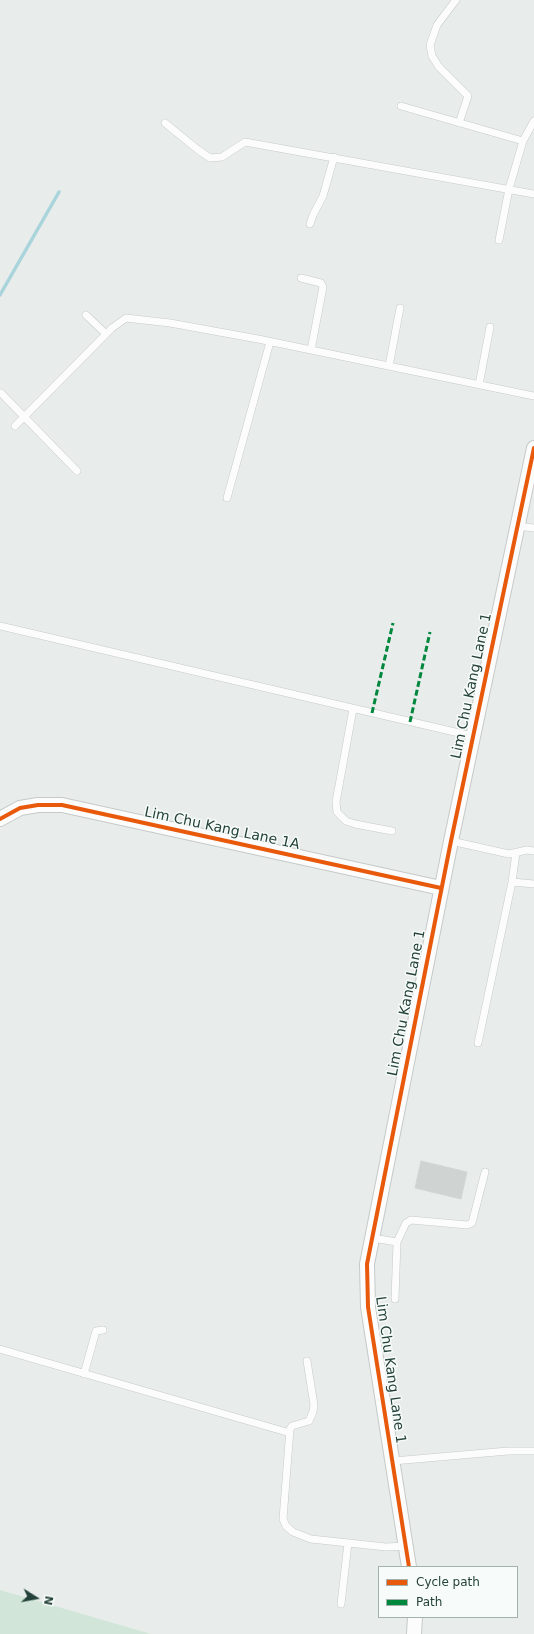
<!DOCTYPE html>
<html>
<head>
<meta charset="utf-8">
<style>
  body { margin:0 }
  #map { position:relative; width:534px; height:1634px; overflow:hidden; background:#e8edeb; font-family:"DejaVu Sans",sans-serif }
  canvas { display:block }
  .legend { position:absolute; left:378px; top:1566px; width:140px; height:52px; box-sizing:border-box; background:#f7fbf9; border:1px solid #a3b1ad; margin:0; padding:5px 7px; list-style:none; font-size:12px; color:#24423a }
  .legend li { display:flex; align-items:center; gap:8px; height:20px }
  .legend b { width:20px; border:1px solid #a3b1ad }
  .north { position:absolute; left:16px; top:1578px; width:40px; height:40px; -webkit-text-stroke:3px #f7fbf9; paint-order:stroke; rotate:101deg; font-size:11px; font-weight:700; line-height:16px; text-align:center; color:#24423a }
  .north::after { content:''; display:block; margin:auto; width:14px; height:18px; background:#24423a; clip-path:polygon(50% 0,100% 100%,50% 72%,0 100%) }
</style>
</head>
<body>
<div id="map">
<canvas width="534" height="1634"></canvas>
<ul class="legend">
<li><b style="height:5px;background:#e8590c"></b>Cycle path</li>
<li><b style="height:5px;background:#00873e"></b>Path</li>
</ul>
<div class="north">N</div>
</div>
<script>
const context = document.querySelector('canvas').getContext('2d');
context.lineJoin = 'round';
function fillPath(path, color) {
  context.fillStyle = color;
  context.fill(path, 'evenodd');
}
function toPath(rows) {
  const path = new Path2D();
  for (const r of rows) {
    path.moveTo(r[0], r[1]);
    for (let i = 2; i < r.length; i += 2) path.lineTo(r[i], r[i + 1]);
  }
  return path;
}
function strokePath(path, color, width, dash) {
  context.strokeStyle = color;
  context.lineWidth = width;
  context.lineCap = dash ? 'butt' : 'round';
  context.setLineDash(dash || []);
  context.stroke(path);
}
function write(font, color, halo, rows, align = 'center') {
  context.font = font + ' "DejaVu Sans",sans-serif';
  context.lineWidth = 3;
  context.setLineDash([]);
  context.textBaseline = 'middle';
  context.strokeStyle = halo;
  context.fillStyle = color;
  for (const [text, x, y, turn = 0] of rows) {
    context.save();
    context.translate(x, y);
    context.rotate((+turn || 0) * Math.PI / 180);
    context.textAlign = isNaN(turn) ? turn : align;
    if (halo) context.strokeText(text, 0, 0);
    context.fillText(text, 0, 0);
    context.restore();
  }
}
fillPath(toPath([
  [0,1590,151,1634,0,1634]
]), '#d1e6d8');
strokePath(toPath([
  [0,295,59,192]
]), '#a9d4db', 3.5);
const building = toPath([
  [421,1161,467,1172,461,1199,415,1188,421,1161]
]);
fillPath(building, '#cfd4d2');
strokePath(building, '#d1d6d4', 1);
const service = toPath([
  [456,0,437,25,430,45,432,56,439,67,468,96,459,123],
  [401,106,523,141],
  [165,123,197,149,210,158,222,157,245,142,534,194],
  [310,224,313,215,323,196,334,157],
  [499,240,509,189,523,141,534,121],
  [301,278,321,283,323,287,311,350],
  [86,315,106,334],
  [389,366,400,308],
  [479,385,490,327],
  [1,393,77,471],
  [15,426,112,328,126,318,170,323,258,339,534,396],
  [227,498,270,342],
  [517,526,534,528],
  [0,626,472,736],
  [353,709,336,802,337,812,346,821,355,824,392,831],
  [451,841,509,854,527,850,534,851],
  [512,882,534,884],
  [478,1043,512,882,516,853],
  [372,1238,397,1242],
  [395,1299,397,1242,406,1223,411,1220,467,1225,472,1223,485,1172],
  [0,1349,290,1433],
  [307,1361,314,1405,313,1412,309,1421,292,1426,290,1429,283,1519,286,1526,293,1532,311,1539,386,1547,406,1546],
  [84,1374,96,1331,103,1330],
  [393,1461,508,1451,534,1451],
  [341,1604,348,1543]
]);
const minor = toPath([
  [0,819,20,808,38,805,62,805,441,888],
  [409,1567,368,1307,367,1264,451,841,534,448],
  [414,1634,415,1617]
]);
strokePath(service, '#c5cac8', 8);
strokePath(minor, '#c5cac8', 16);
strokePath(service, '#fcfcfc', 7);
strokePath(minor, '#fcfcfc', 14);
strokePath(toPath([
  [372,713,393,623],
  [410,722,430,632]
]), '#00873e', 3, [6, 3]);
strokePath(toPath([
  [0,819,20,808,38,805,62,805,441,888],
  [409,1567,368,1307,367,1264,451,841,534,448]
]), '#e8590c', 4);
write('14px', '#24423a', '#f7fbf9', [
  ["Lim Chu Kang Lane 1",472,686,-78],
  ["Lim Chu Kang Lane 1A",222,829,12],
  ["Lim Chu Kang Lane 1",407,1003,-79],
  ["Lim Chu Kang Lane 1",390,1370,82]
]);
</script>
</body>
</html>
